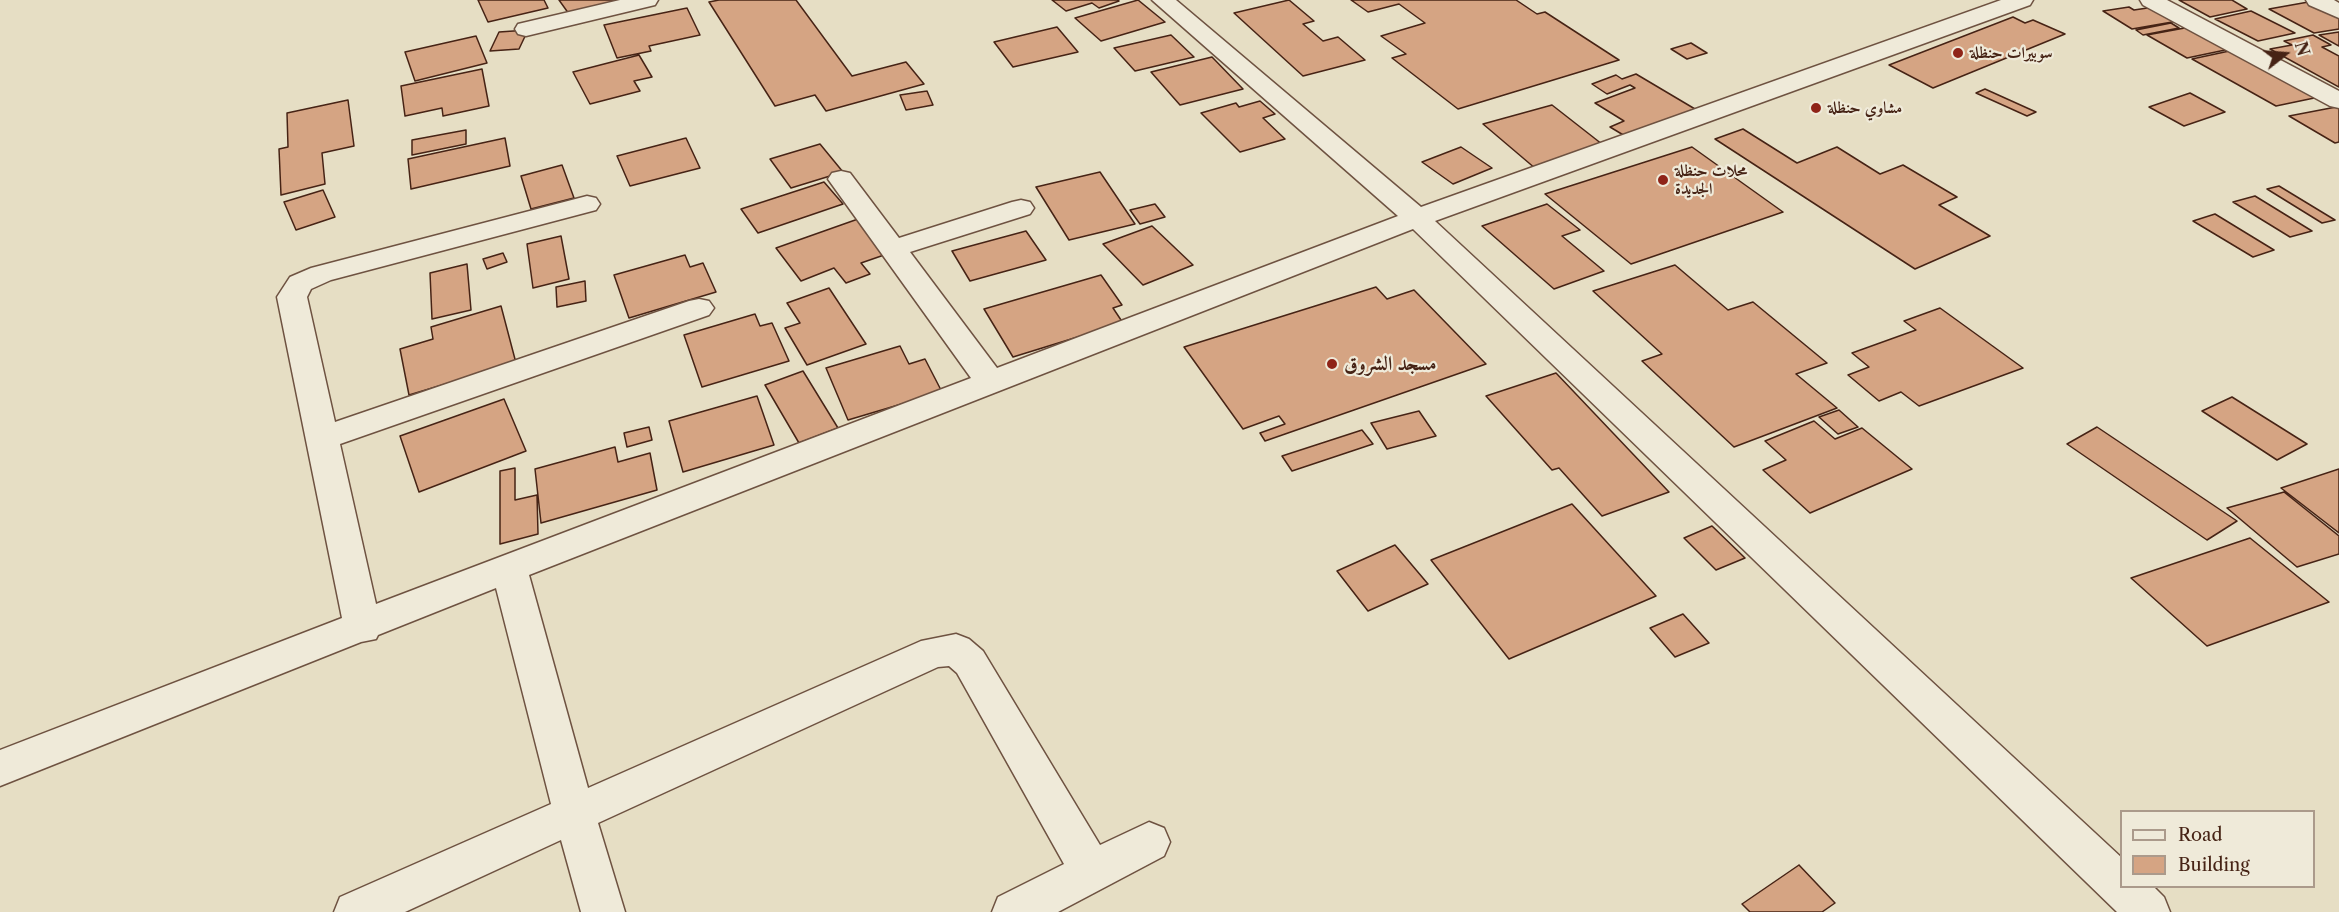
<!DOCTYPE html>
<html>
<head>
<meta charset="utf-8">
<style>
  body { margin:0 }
  #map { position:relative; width:2339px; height:912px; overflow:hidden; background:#e6dec4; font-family:"Libre Caslon Text",serif }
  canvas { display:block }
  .legend { position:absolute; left:2120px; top:810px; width:195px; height:78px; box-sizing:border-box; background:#efead9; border:2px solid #ab9a8b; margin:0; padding:8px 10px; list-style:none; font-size:18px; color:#462315 }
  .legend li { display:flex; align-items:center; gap:12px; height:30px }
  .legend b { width:30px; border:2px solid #ab9a8b }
  .north { position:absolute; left:2255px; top:24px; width:60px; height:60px; -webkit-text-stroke:4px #efead9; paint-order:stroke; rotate:73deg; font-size:16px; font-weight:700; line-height:24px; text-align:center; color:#462315 }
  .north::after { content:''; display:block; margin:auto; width:21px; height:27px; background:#462315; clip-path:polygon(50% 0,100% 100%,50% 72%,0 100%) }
</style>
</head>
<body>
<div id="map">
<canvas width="2339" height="912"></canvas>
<ul class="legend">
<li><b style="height:8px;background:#efead9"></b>Road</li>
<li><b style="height:16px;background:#d5a483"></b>Building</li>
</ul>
<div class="north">N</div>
</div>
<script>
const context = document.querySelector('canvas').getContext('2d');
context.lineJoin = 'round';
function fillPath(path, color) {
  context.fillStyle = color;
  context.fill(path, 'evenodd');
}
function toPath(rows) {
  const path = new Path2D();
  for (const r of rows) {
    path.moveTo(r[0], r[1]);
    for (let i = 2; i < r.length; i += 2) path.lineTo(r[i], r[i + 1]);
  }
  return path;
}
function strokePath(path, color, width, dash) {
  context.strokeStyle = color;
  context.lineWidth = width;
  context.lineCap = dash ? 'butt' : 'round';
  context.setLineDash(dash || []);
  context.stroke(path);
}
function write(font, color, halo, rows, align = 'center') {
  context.font = font + ' "Libre Caslon Text",Amiri,serif';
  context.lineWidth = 4.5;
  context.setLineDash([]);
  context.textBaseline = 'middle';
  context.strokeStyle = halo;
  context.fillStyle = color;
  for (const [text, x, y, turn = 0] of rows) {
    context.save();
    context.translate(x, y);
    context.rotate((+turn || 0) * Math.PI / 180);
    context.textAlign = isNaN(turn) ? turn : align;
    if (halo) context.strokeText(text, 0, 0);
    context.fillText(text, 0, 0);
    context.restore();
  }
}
const building = toPath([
  [478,0,544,0,548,8,488,22,478,0],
  [559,0,614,0,620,8,574,21,559,0],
  [719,0,796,0,852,76,906,62,924,84,826,111,815,95,775,106,709,2,719,0],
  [1052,0,1118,0,1119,1,1099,8,1092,3,1066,11,1052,0],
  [1138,0,1165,22,1101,41,1075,18,1138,0],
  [1289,0,1314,21,1303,24,1323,41,1338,37,1365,60,1303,76,1234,13,1289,0],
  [1351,0,1516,0,1537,14,1545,12,1619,60,1458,109,1392,58,1406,54,1381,36,1425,23,1399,4,1368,12,1351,0],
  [2179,0,2232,0,2247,9,2210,17,2179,0],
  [2314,1,2339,14,2339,29,2314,33,2269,9,2314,1],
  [2129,7,2134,10,2154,7,2178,21,2132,29,2103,11,2129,7],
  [687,8,700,35,649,46,651,51,617,58,604,25,687,8],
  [2251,11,2295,33,2258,41,2215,19,2251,11],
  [2013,17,2025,23,2033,20,2065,34,1933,88,1889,65,2013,17],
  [2171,23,2179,28,2143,35,2136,30,2171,23],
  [1057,27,1078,52,1013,67,994,42,1057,27],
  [2190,27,2230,49,2187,58,2147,35,2190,27],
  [528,30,519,49,490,51,499,32,528,30],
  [2339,32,2339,46,2319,35,2339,32],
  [1171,35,1194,57,1135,71,1114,48,1171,35],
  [2313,35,2331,45,2322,47,2339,56,2339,87,2270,49,2292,45,2284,41,2313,35],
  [476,36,487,63,415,81,405,52,476,36],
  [1691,43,1707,53,1687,59,1671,49,1691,43],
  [2234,50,2319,97,2276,106,2192,59,2234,50],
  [639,55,652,77,634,81,640,91,590,104,573,72,639,55],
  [1212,57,1243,89,1180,105,1151,72,1212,57],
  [482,69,489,106,443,116,442,108,405,116,401,86,482,69],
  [1636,74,1695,109,1625,136,1610,127,1624,121,1595,103,1635,88,1630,85,1607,94,1592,84,1616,75,1622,79,1636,74],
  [1985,89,2036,112,2027,116,1976,93,1985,89],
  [927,91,933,105,906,110,900,95,927,91],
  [2190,93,2225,112,2184,126,2149,107,2190,93],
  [348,100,354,146,322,153,325,184,281,195,279,149,288,147,287,113,348,100],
  [1260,101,1275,114,1263,118,1285,139,1240,152,1201,113,1236,103,1239,107,1260,101],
  [1552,105,1607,148,1536,169,1483,124,1552,105],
  [2336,107,2339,108,2339,142,2335,143,2289,116,2336,107],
  [1743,129,1797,163,1837,147,1880,174,1903,165,1957,197,1939,205,1990,236,1915,269,1715,139,1743,129],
  [466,130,466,144,412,155,412,140,466,130],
  [505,138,510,166,411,189,408,159,505,138],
  [686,138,700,168,630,186,617,156,686,138],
  [820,144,843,172,791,188,770,159,820,144],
  [1461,147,1492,168,1453,184,1422,162,1461,147],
  [1692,147,1783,212,1631,264,1545,194,1692,147],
  [562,165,574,198,531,209,521,176,562,165],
  [1100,172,1135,224,1069,240,1036,187,1100,172],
  [824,182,843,204,758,233,741,209,824,182],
  [2279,186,2335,220,2322,223,2267,189,2279,186],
  [323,190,335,217,296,230,284,202,323,190],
  [2255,196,2312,231,2290,237,2233,202,2255,196],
  [1155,204,1165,217,1140,224,1130,210,1155,204],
  [1547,204,1580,230,1562,236,1604,271,1554,289,1482,226,1547,204],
  [2215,214,2274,250,2253,257,2193,221,2215,214],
  [858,219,887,254,861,263,870,274,846,283,834,268,801,281,776,248,858,219],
  [1152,226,1193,265,1143,285,1103,244,1152,226],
  [1026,231,1046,260,970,281,952,251,1026,231],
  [561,236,569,279,533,288,527,244,561,236],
  [503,253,507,262,487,269,483,259,503,253],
  [685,255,690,267,703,263,716,292,629,318,614,275,685,255],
  [467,264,471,310,432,319,430,273,467,264],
  [1675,265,1728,310,1753,302,1827,363,1796,374,1837,408,1734,447,1642,361,1662,354,1593,291,1675,265],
  [1101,275,1122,305,1113,308,1123,323,1013,357,984,309,1101,275],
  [585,281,586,301,557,307,556,287,585,281],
  [1376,287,1387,299,1414,290,1486,364,1265,441,1260,433,1285,424,1279,416,1243,429,1184,347,1376,287],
  [829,288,866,344,807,365,785,328,800,323,787,303,829,288],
  [501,306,516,363,409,395,400,349,433,339,431,327,501,306],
  [1940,308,2023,368,1919,406,1901,392,1879,401,1848,375,1869,367,1852,353,1916,330,1904,321,1940,308],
  [755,314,760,326,772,323,789,361,702,387,684,335,755,314],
  [900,346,909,364,925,359,942,392,848,420,826,368,900,346],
  [803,371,838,428,799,443,765,385,803,371],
  [1556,373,1669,492,1602,516,1559,468,1552,470,1486,396,1556,373],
  [757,396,774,445,683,472,669,421,757,396],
  [2232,397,2307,444,2277,460,2202,411,2232,397],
  [504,399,526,451,419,492,400,436,504,399],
  [1839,410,1858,427,1838,434,1819,417,1839,410],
  [1419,411,1436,436,1387,449,1371,423,1419,411],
  [1814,421,1835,439,1862,428,1912,469,1810,513,1763,470,1786,460,1765,441,1814,421],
  [649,427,652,440,627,447,624,433,649,427],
  [2097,427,2237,521,2207,540,2067,444,2097,427],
  [1362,430,1373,444,1292,471,1282,456,1362,430],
  [615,447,618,462,650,453,657,490,541,523,535,469,615,447],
  [515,468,515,500,537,495,538,534,500,544,500,471,515,468],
  [2339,469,2339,533,2281,488,2339,469],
  [2284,492,2339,536,2339,554,2297,567,2227,508,2284,492],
  [1572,504,1656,596,1509,659,1431,560,1572,504],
  [1712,526,1745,558,1716,570,1684,538,1712,526],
  [2250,538,2329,602,2207,646,2131,578,2250,538],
  [1395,545,1428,584,1368,611,1337,571,1395,545],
  [1683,614,1709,643,1675,657,1650,628,1683,614],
  [1799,865,1835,903,1822,912,1750,912,1742,904,1799,865]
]);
fillPath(building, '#d5a483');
strokePath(building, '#462315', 1.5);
const minor = toPath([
  [620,0,658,0,655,5,526,36,518,34,515,29,518,24,620,0],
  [1152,0,1176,0,1421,207,2001,0,2033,0,2030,5,1435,221,2122,858,2122,886,2153,886,2164,897,2170,912,2117,912,1413,229,529,575,588,788,921,641,956,634,969,639,983,651,1100,845,1149,822,1164,828,1170,842,1164,856,1058,912,992,912,998,897,1064,864,957,673,949,666,938,667,598,823,625,912,581,912,561,840,405,912,334,912,340,897,551,804,496,588,378,635,376,639,361,642,0,786,0,750,342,618,277,297,290,277,311,268,587,196,596,198,600,204,596,210,331,280,311,289,307,297,335,422,689,301,699,299,709,301,714,308,709,315,340,444,376,604,971,378,828,179,832,173,841,171,850,173,899,238,1012,202,1021,200,1030,202,1034,208,1030,214,910,252,997,368,1398,216,1152,0],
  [2140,0,2167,0,2339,91,2339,108,2330,106,2143,5,2140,0],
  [2306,0,2334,0,2339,3,2339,18,2309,5,2306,0]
]);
strokePath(minor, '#6e5241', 3);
fillPath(minor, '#efead9');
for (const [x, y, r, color] of [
  [1958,53,6,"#8f2418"],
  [1816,108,6,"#8f2418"],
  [1663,180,6,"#8f2418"],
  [1332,364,6,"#8f2418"]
]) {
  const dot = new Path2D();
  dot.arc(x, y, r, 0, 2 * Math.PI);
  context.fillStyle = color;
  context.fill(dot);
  strokePath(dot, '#efead9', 2);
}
write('bold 16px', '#462315', '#efead9', [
  ["سوبيرات حنظلة",1970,53],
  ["مشاوي حنظلة",1828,108],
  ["محلات حنظلة",1675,171],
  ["الجديدة",1675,189]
], 'left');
write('bold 20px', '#462315', '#efead9', [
  ["مسجد الشروق",1344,364]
], 'left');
</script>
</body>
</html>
